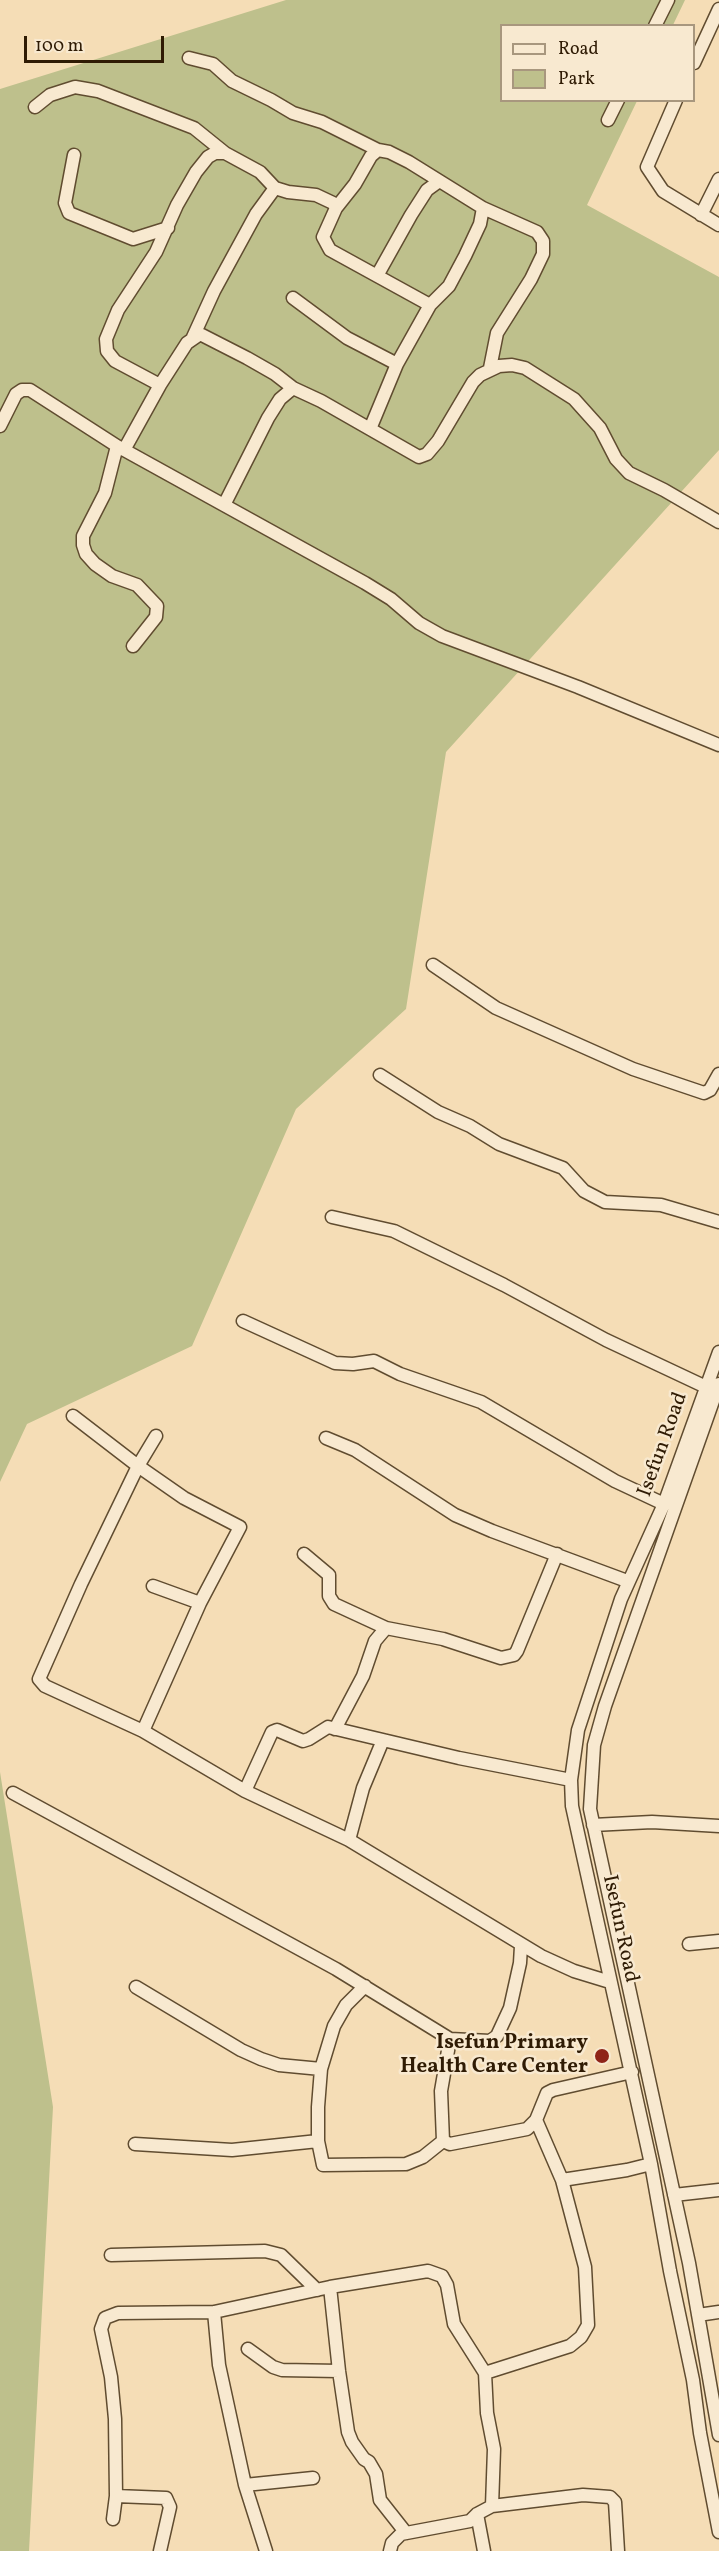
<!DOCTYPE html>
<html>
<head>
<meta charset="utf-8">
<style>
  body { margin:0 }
  #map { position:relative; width:719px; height:2551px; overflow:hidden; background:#f5ddb6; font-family:Vollkorn,serif }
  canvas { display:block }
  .legend { position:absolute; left:500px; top:24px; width:195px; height:78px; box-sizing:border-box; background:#f8e9d0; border:2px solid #a8977e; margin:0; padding:8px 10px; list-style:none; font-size:18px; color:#2f1b04 }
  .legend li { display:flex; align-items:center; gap:12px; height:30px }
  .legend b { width:30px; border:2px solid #a8977e }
  .scale { position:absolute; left:24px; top:36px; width:140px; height:27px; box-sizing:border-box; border:3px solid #2f1b04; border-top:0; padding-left:8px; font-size:18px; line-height:21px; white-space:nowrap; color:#2f1b04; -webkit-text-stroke:4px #f8e9d0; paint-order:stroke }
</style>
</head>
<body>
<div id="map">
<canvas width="719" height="2551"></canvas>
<ul class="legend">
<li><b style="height:8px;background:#f8e9d0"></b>Road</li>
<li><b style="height:16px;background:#bec08c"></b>Park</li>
</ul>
<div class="scale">100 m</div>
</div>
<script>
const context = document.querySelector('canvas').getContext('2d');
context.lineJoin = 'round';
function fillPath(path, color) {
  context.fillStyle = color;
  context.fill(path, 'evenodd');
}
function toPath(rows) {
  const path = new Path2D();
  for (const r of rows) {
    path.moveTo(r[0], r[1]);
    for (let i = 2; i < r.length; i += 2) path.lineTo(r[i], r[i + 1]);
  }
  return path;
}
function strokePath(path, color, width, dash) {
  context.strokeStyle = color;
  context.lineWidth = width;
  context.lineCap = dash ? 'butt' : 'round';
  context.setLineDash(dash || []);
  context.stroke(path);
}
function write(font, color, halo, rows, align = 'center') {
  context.font = font + ' Vollkorn,serif';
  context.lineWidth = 5;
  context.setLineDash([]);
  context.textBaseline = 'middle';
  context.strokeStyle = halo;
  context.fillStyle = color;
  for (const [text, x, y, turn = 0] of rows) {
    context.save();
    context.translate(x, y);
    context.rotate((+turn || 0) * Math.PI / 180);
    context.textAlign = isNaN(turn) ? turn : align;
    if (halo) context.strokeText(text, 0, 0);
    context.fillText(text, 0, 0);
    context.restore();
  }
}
fillPath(toPath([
  [286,0,685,0,673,25,502,26,502,100,637,101,587,205,719,277,719,450,446,752,406,1009,296,1109,192,1346,27,1424,0,1482,0,89],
  [0,1772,53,2107,29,2551,0,2551]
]), '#bec08c');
const minor = toPath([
  [655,26,668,0],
  [189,58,213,64,232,81,271,100,293,113,322,122,378,150],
  [694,63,719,9],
  [676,100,647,167,663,191,719,225],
  [35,107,50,95,75,87,98,91,194,128,225,153],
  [608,120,618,100],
  [74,155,65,203,69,213,133,239,168,228],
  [336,208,355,184,371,156,378,150,389,152,409,162,483,208,537,232,543,241,543,254,531,279,497,333,490,368],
  [701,215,719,179],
  [378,274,411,215,427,190,438,182],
  [293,298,347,338,397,364],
  [193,337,214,291,256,214,275,188],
  [160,385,115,361,107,351,106,339,118,310,156,252,177,205,196,172,208,157,215,153,225,153,260,172,275,188,288,192,316,195,333,203,336,208,323,237,330,250,430,305],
  [0,426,16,394,22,390,30,390,117,446],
  [370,429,397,364,430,305,449,286,465,256,480,224,483,208],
  [124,450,160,385,187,343,200,334,247,358,275,374,293,388,321,401,419,457,427,454,438,441,473,382,480,375,499,366,512,365,525,368,574,399,600,428,616,459,629,473,664,490,719,522],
  [224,505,268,418,280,399,293,388],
  [133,646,156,617,157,606,137,585,112,576,95,564,86,554,83,545,83,536,105,493,117,446,365,583,391,599,419,623,442,636,578,687,719,745],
  [433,965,496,1008,633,1069,704,1093,710,1090,719,1074],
  [380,1075,438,1112,470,1126,499,1144,563,1168,584,1191,605,1202,661,1205,719,1222],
  [332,1217,394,1231,504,1285,606,1340,706,1387],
  [243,1321,335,1363,353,1364,374,1361,400,1374,481,1402,615,1481,664,1504],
  [719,1352,664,1504,621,1599,578,1730,571,1780,572,1806,651,2164,670,2271,693,2380,700,2433,719,2532],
  [719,1384,605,1706,594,1745,590,1809,689,2263,719,2435],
  [73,1416,138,1466,184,1498,240,1527,200,1603,143,1731],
  [156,1436,138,1466,81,1584,39,1679,45,1686,143,1731,245,1791,349,1840,541,1956,574,1971,610,1982],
  [326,1438,355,1450,455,1515,492,1531,627,1581],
  [304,1554,329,1575,329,1596,334,1604,386,1628,443,1639,501,1658,514,1655,517,1651,557,1554],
  [153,1586,200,1603],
  [335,1729,363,1676,375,1641,386,1628],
  [245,1791,272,1732,277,1730,303,1741,309,1739,328,1727,459,1758,571,1780],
  [13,1793,336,1969,450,2039,490,2041,497,2036,510,2008,520,1963,521,1946],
  [593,1825,652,1822,719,1826],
  [349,1840,363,1788,383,1740],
  [689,1944,719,1941],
  [365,1986,346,2005,334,2026,321,2069,318,2107,318,2141,323,2165,406,2164,423,2157,443,2141],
  [136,1987,241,2050,261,2059,279,2065,321,2069],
  [450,2039,441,2091,443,2141,450,2144,527,2129,536,2120,547,2093,553,2090,632,2072],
  [135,2144,232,2150,318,2141],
  [562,2180,627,2170,651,2164],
  [674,2195,719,2190],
  [111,2255,265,2251,281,2255,317,2290],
  [330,2287,339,2371,348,2432,352,2442,364,2459,369,2462,376,2474,380,2500,406,2533],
  [214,2312,219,2365,245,2485,266,2551],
  [698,2315,719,2312],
  [248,2349,273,2367,282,2370,339,2371],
  [485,2373,570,2346,581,2337,588,2325,585,2267,562,2180,536,2120],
  [245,2485,313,2478],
  [116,2496,166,2498,170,2507,160,2551],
  [477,2514,484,2551],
  [113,2519,116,2496,115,2419,111,2377,101,2329,105,2318,118,2313,214,2312,330,2287,428,2271,442,2276,447,2285,454,2324,485,2373,487,2413,494,2449,492,2506],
  [390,2551,392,2543,401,2534,470,2521,477,2514,492,2506,583,2495,610,2497,615,2502,618,2551]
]);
strokePath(minor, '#604c30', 15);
strokePath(minor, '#f8e9d0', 12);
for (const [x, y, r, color] of [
  [602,2056,8,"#8f2418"]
]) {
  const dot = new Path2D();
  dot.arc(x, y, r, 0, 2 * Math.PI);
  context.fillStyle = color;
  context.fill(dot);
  strokePath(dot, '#f8e9d0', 2);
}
write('21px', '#2f1b04', '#f8e9d0', [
  ["Isefun Road",664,1445,-70],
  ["Isefun Road",619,1929,78]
]);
write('bold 21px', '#2f1b04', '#f8e9d0', [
  ["Isefun Primary",588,2044],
  ["Health Care Center",588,2068]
], 'right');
</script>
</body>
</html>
